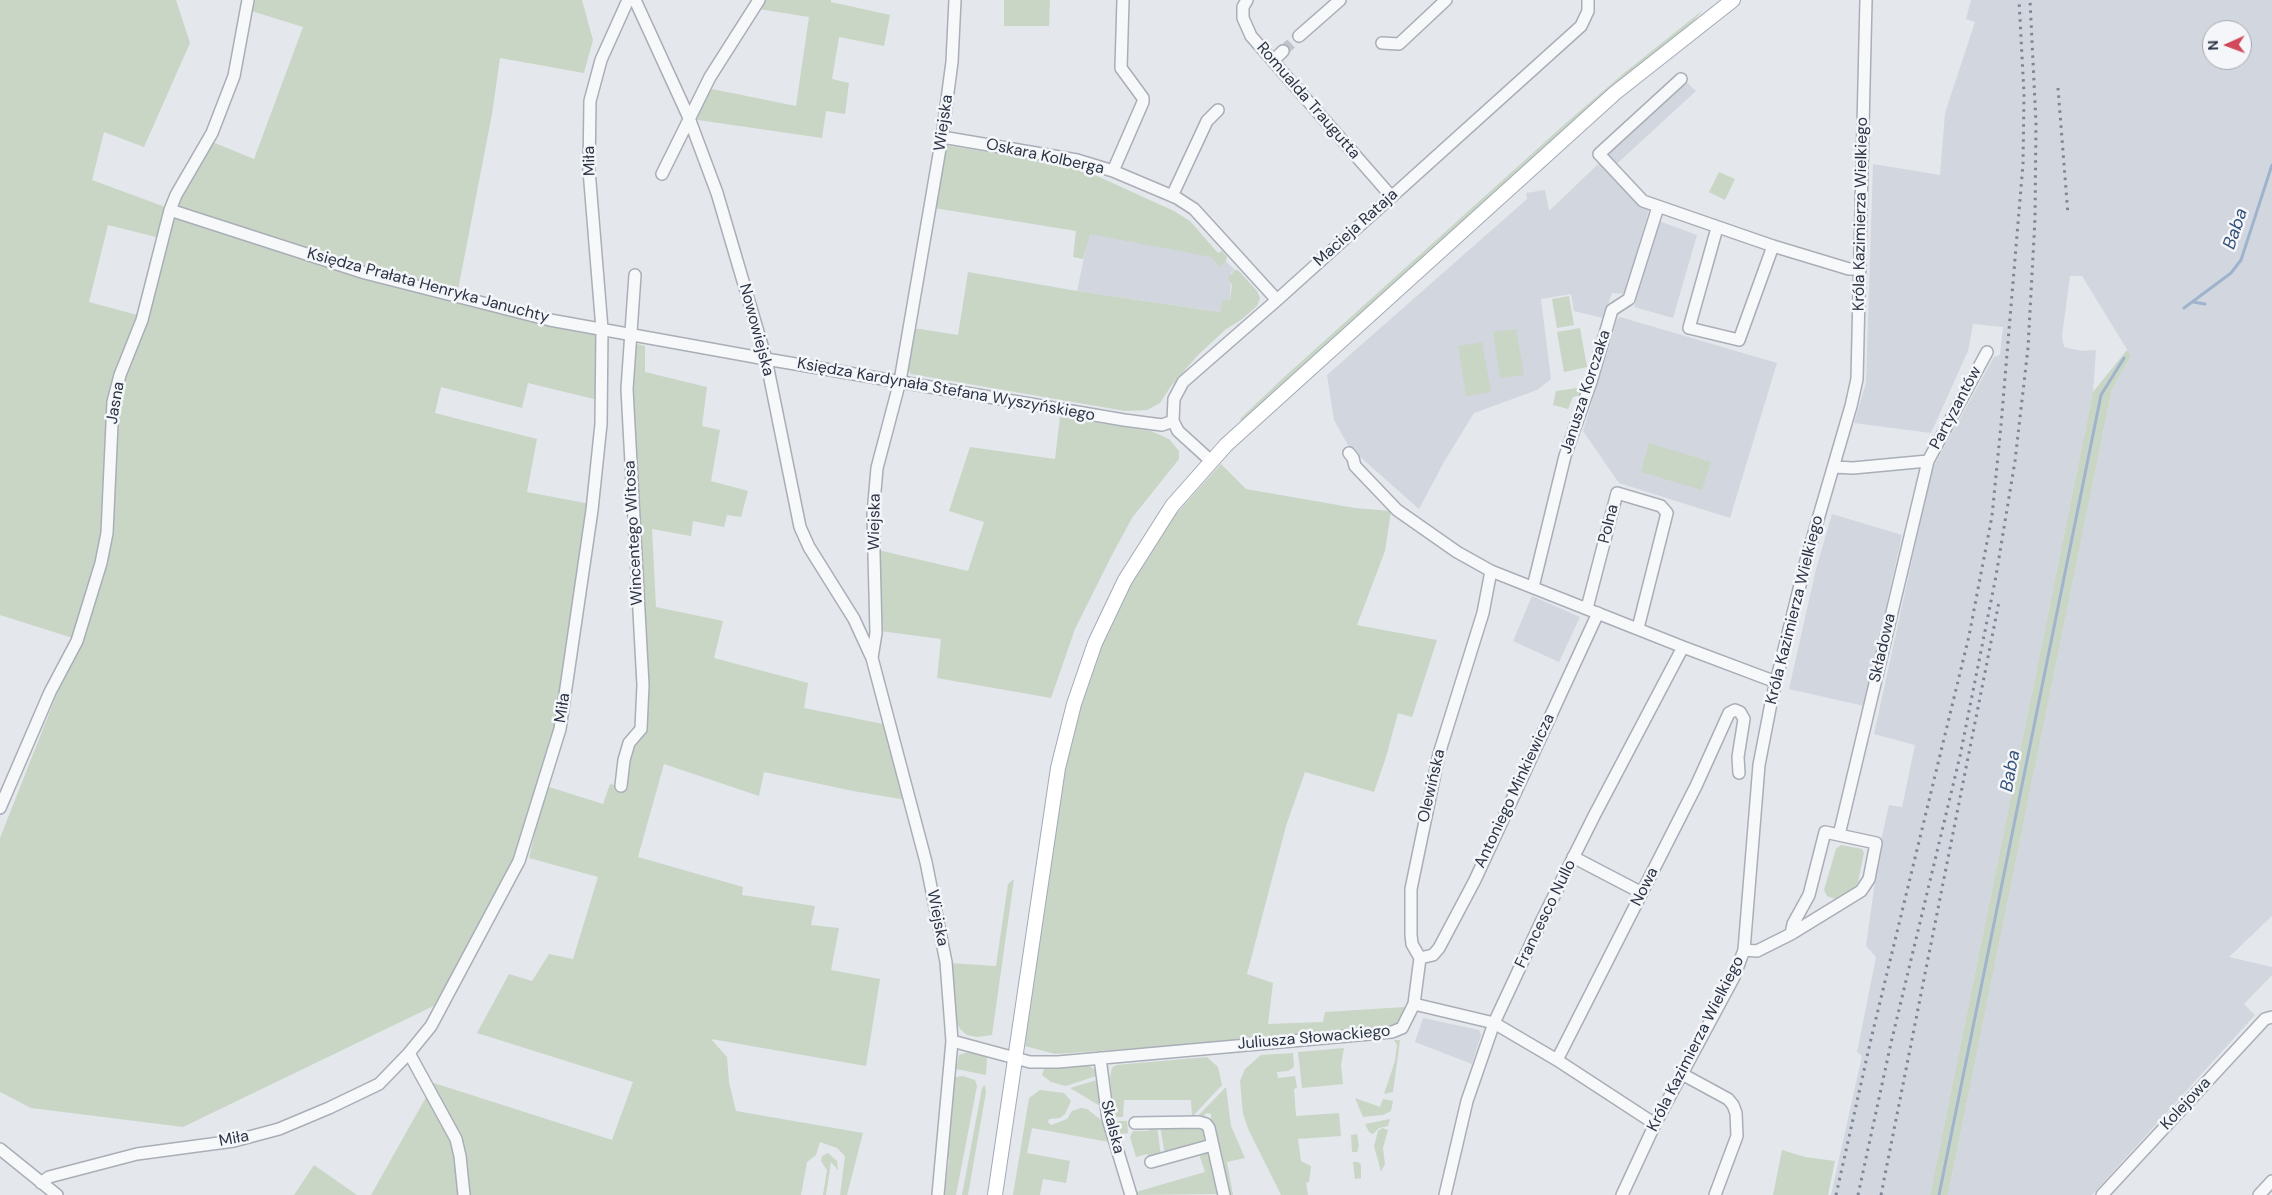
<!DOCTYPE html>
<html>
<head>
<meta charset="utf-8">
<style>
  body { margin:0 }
  #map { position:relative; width:2272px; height:1195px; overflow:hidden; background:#e4e7ec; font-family:"DM Sans",sans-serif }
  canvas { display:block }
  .north { position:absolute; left:2202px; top:20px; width:50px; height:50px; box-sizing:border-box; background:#f4f6f9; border:1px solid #a4a8b1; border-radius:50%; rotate:268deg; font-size:14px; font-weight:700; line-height:20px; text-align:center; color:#2b3445 }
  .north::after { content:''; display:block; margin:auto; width:18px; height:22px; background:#d1495b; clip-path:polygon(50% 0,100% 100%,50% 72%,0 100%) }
</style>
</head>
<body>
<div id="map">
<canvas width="2272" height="1195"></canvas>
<div class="north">N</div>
</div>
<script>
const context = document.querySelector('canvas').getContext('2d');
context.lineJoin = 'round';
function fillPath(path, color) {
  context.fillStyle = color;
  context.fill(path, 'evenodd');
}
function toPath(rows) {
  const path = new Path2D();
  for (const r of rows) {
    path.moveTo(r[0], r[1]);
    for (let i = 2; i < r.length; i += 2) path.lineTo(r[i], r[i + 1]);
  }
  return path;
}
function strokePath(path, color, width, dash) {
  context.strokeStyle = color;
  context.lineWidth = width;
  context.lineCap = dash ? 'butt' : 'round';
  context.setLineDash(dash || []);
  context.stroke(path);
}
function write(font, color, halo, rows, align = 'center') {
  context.font = font + ' "DM Sans",sans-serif';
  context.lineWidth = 5;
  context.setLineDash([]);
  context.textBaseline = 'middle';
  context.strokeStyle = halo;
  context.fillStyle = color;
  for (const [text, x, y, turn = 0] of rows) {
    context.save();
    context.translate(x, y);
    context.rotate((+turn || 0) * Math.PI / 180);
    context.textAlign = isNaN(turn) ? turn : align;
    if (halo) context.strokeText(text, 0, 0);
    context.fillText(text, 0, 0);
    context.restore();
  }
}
fillPath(toPath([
  [1971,0,2272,0,2272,916,2229,957,2272,967,2272,975,2244,1004,2255,1015,2092,1195,1948,1195,2112,389,2131,356,2082,276,2070,276,2062,336,2064,347,2082,351,2096,350,2093,392,1930,1195,1831,1195,1862,1056,1857,1052,1876,957,1866,946,1881,840,1889,805,1902,807,1915,745,1874,734,1932,469,1994,357,2000,355,2003,327,1973,324,1968,351,1931,433,1854,423,1866,383,1873,164,1940,175,1945,113,1975,22,1966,19],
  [2212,30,2242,30,2242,60,2212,60],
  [1685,81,1696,91,1608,172,1638,205,1649,210,1625,294,1612,293,1603,318,1574,311,1571,294,1541,299,1551,379,1537,390,1474,413,1444,462,1419,509,1349,447,1334,420,1327,375,1527,199,1526,193,1545,190,1549,211],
  [1659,221,1697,235,1673,318,1634,307],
  [1089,233,1218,254,1235,270,1231,273,1230,302,1221,312,1077,291],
  [1620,317,1777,363,1730,518,1619,483,1583,431,1617,320],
  [1832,514,1902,535,1864,706,1789,689,1816,569],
  [1532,596,1580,617,1559,662,1513,641],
  [1423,1018,1479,1030,1481,1035,1472,1064,1415,1042]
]), '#d2d6de');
fillPath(toPath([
  [0,0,176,0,190,43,144,147,104,132,92,180,168,208,160,238,108,225,89,302,141,316,116,375,99,560,76,639,0,615],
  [247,0,582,0,593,40,584,73,500,58,492,114,457,295,598,326,598,400,528,383,522,408,441,387,435,413,537,439,527,492,590,504,556,726,516,857,448,999,183,1127,31,1108,0,1092,0,838,65,673,103,568,115,412,179,194,210,141,254,159,303,27,245,9],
  [758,0,831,0,831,2,890,15,884,46,839,37,832,79,849,83,845,114,826,111,822,138,691,119,707,88,796,106,809,17,752,8],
  [1004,0,1050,0,1049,26,1004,26],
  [1703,10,1691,24,1645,61,1242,421,1240,419,1282,379,1566,123,1624,73],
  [943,145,1075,166,1174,211,1190,221,1218,253,1222,251,1227,257,1226,261,1220,267,1211,257,1090,234,1083,259,1073,257,1076,231,934,208],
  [1719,172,1735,179,1725,200,1709,192],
  [1235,270,1238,270,1257,291,1260,298,1257,306,1241,320,1226,329,1198,355,1171,386,1160,403,1147,410,1125,411,911,374,907,368,913,328,958,335,968,272,1077,291,1220,312,1223,300,1230,301,1232,285,1228,278],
  [1569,296,1574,325,1557,328,1552,299],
  [1580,328,1587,367,1564,372,1557,332],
  [1516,329,1524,375,1500,378,1493,332],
  [1482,342,1491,392,1466,396,1458,346],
  [637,344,645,346,645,372,707,387,702,426,720,430,711,481,748,491,741,517,727,515,724,527,693,521,691,536,652,529,656,607,723,621,714,658,808,683,804,708,883,724,906,800,853,791,764,772,759,796,664,764,638,857,743,887,742,895,815,906,811,925,839,928,831,970,880,979,866,1066,711,1039,727,1057,729,1082,736,1111,863,1133,847,1195,840,1195,845,1156,837,1148,820,1142,816,1155,807,1162,801,1195,371,1195,434,1083,612,1140,633,1082,477,1033,509,974,532,981,549,954,573,959,598,877,529,858,546,786,603,804,610,784,625,788,628,762,636,745,644,736,647,680,645,614,631,421,633,352],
  [2127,350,2131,356,2112,389,1948,1195,1930,1195,2093,392],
  [1584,387,1581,395,1573,397,1568,409,1553,405,1556,391],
  [1060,417,1151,431,1169,439,1179,451,1179,459,1132,518,1112,555,1075,629,1051,698,937,678,941,639,880,631,878,550,968,571,984,522,949,511,970,447,1055,459],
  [1649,443,1711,462,1702,490,1641,472],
  [1221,464,1246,489,1355,508,1391,511,1385,551,1357,625,1437,640,1412,717,1398,713,1386,757,1374,792,1305,772,1286,826,1247,974,1273,983,1268,1024,1323,1022,1325,1012,1405,1007,1400,1024,1226,1042,1055,1054,1025,1046,1036,945,1062,771,1099,645,1134,574,1176,514],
  [1841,845,1862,849,1864,853,1858,882,1851,893,1835,899,1827,896,1824,890,1836,849],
  [1014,879,992,1035,977,1037,967,1035,960,1029,954,1018,950,963,996,966,1008,884],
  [1394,1040,1400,1040,1393,1092,1384,1094,1395,1061,1397,1045],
  [1344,1048,1341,1065,1343,1084,1302,1088,1298,1052],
  [974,1050,981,1052,987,1058,986,1075,956,1069,959,1055],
  [1293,1053,1294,1067,1288,1071,1277,1072,1278,1078,1295,1076,1297,1088,1294,1089,1296,1116,1339,1113,1341,1136,1298,1139,1301,1161,1311,1166,1309,1182,1306,1183,1308,1195,1281,1195,1249,1131,1243,1114,1240,1081,1245,1069,1261,1055],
  [1207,1057,1218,1067,1222,1085,1192,1117,1191,1100,1124,1100,1123,1117,1114,1117,1110,1077,1112,1068,1116,1065],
  [1087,1064,1095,1070,1096,1076,1066,1086,1051,1082,1042,1075,1044,1069,1049,1067],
  [963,1076,975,1080,977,1086,956,1195,944,1195,949,1160,946,1155,953,1085,955,1077],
  [1097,1080,1100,1106,1070,1088],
  [985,1085,986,1092,968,1195,962,1195,982,1088],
  [1226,1087,1231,1126,1245,1158,1227,1162,1233,1195,1226,1195,1211,1126,1211,1114,1206,1113,1202,1119,1195,1119],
  [1040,1090,1064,1093,1071,1101,1065,1114,1060,1118,1049,1119,1048,1122,1051,1125,1067,1119,1072,1111,1081,1108,1087,1109,1100,1119,1105,1127,1109,1142,1032,1128,1027,1153,1070,1161,1066,1183,1043,1179,1040,1195,1013,1195,1029,1098],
  [1355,1098,1380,1107,1383,1099,1393,1101,1391,1111,1383,1115,1363,1117],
  [1390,1119,1388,1126,1379,1128,1373,1134,1369,1132,1365,1124],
  [1116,1121,1127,1121,1128,1133,1121,1134],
  [1152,1126,1157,1126,1161,1156,1151,1158,1147,1154,1136,1157,1130,1137,1133,1131,1148,1131],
  [1160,1126,1203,1126,1206,1142,1165,1155],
  [1382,1128,1388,1130,1383,1148,1385,1164,1381,1172,1374,1146,1378,1131],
  [1357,1134,1359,1146,1357,1152,1352,1152,1351,1135],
  [1782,1150,1805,1157,1835,1161,1828,1195,1773,1195],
  [1210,1151,1219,1191,1217,1194,1137,1195,1136,1192,1205,1172,1199,1154],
  [828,1153,837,1161,838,1170,831,1162,826,1195,823,1195,827,1170,821,1161,822,1156],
  [1353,1162,1358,1162,1361,1165,1361,1178,1355,1179],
  [314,1165,357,1195,294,1195]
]), '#c9d6c5');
strokePath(toPath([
  [2193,302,2205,304],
  [2184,308,2231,273,2241,260,2272,165],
  [1939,1195,2101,395,2124,358]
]), '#9fb4cc', 3);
strokePath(toPath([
  [1283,51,1299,36]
]), '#bfc3cb', 11, [11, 5.5]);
const minor = toPath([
  [635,0,689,118,717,193,766,359,800,527,809,547,854,619,871,656],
  [1247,0,1243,7,1243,18,1251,36,1391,196],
  [1299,36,1340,0],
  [1382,43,1399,44,1446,0],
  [1273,61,1283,51],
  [1681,79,1599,154,1643,201,1773,246,1849,269,1860,269],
  [942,137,1077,160,1113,171,1177,198,1194,209,1277,300],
  [1113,171,1143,102,1143,98,1121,68,1123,0],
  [662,174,710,77,759,0],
  [1172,196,1207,121,1218,110],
  [170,210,365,273,550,320,766,359,1124,420,1162,425,1173,421],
  [1717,228,1689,328,1739,340,1773,246],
  [1349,453,1353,458,1355,466,1397,510,1457,552,1491,571,1683,647,1776,682],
  [1211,461,1178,431,1173,421,1174,399,1183,382,1277,300,1581,26,1588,11,1588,0],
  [1834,467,1853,468,1928,461],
  [1533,587,1565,456,1591,382,1612,310,1629,299,1658,207],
  [1587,608,1617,493,1661,506,1667,513,1638,628],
  [621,786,624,760,629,743,641,729,643,685,627,389,635,275],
  [0,808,50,692,77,641,101,563,107,533,113,402,120,375,142,320,170,210,176,195,212,133,234,76,248,0],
  [1839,835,1928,461,1987,352],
  [1573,857,1642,893],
  [1744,950,1757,951,1791,934,1861,891,1869,879,1876,843,1825,832,1809,895,1793,924,1791,934],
  [1420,958,1433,955,1439,948,1475,880,1598,613],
  [1414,1004,1420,958,1412,944,1411,935,1411,889,1439,754,1483,613,1491,571],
  [952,1041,1030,1062,1058,1062,1392,1032,1402,1028,1414,1004,1494,1023,1557,1060,1655,1124],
  [409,1053,456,1139,460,1156,464,1195],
  [1100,1058,1108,1119,1131,1195],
  [1557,1060,1696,786,1729,713,1735,710,1740,712,1744,719,1738,757,1739,773],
  [1682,1074,1728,1099,1733,1105,1736,1113,1737,1136,1715,1195],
  [1135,1123,1199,1122,1206,1124,1209,1128,1224,1195],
  [0,1149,57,1195],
  [1151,1162,1212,1145],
  [41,1183,49,1177,137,1154,234,1141,279,1129,329,1108,379,1084,409,1053,431,1026,519,861,560,729,592,510,601,424,602,329,589,170,590,101,601,60,628,0],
  [938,1195,952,1041,946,962,926,862,872,658,876,633,873,514,877,468,900,381,942,137,952,62,955,0],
  [1445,1195,1467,1101,1494,1023,1541,922,1594,816,1683,647],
  [1622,1195,1655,1124,1734,977,1744,950,1759,765,1772,698,1807,557,1851,406,1857,379,1866,0],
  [2102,1195,2265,1019,2272,1017],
  [2259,1195,2272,1181]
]);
const major = toPath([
  [995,1195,1058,768,1074,704,1095,643,1125,580,1172,506,1226,445,1615,93,1733,0]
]);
strokePath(minor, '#a9aeb7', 14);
strokePath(major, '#a3abb8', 16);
strokePath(minor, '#f7f8fa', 11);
strokePath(major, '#fff', 14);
strokePath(toPath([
  [2058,88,2068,215],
  [1836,1195,1871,1039,1969,636,1992,516,2001,425,2023,164,2024,94,2019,0],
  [1858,1195,1891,1043,1960,756,1996,576,2015,461,2028,348,2035,219,2036,123,2030,0],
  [1881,1195,1999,602]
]), '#7d8696', 3, [2.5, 5]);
write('16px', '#2b3445', '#f4f6f9', [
  ["Romualda Traugutta",1308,101,49],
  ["Wiejska",944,123,-82],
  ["Oskara Kolberga",1045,157,12],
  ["Miła",590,161,-91],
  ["Króla Kazimierza Wielkiego",1861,214,-89],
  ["Macieja Rataja",1356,228,-42],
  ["Księdza Prałata Henryka Januchty",428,286,15],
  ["Nowowiejska",756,330,75],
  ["Księdza Kardynała Stefana Wyszyńskiego",946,390,10],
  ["Janusza Korczaka",1586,392,-72],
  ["Jasna",116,403,-80],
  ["Partyzantów",1956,408,-62],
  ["Wiejska",875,522,-89],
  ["Polna",1609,524,-76],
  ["Wincentego Witosa",634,533,-93],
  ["Króla Kazimierza Wielkiego",1795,610,-76],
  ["Składowa",1883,648,-77],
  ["Miła",563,708,-81],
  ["Olewińska",1432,786,-77],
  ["Antoniego Minkiewicza",1515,791,-65],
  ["Nowa",1645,887,-63],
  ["Francesco Nullo",1546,914,-64],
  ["Wiejska",937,918,79],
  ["Juliusza Słowackiego",1314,1038,-5],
  ["Króla Kazimierza Wielkiego",1696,1044,-63],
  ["Kolejowa",2186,1104,-47],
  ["Skalska",1112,1127,76],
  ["Miła",234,1139,-11]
]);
write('italic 18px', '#34527a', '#f4f6f9', [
  ["Baba",2236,229,-71],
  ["Baba",2011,771,-79]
]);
</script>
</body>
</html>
